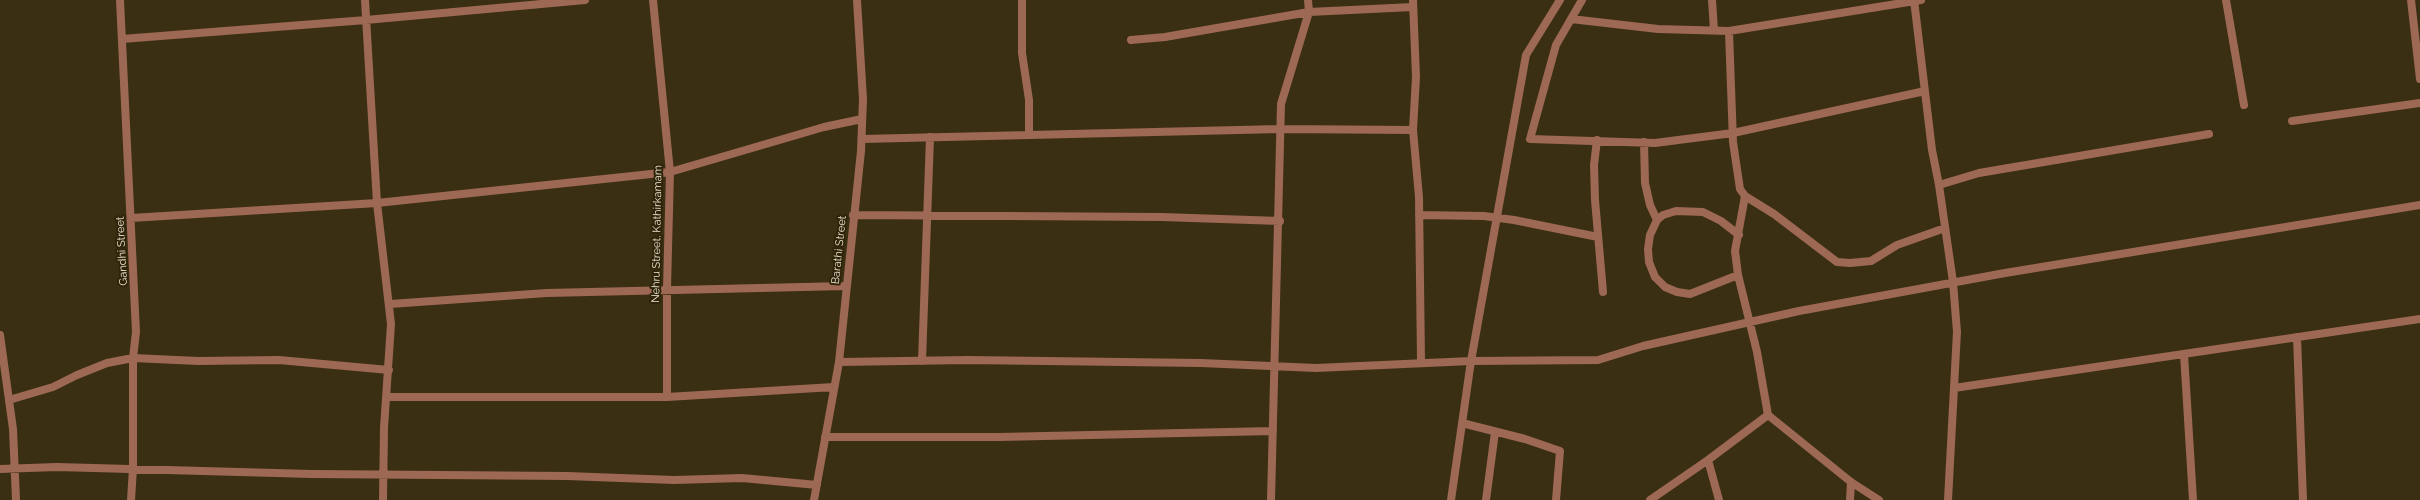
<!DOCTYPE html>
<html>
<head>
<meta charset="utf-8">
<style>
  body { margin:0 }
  canvas { display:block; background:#3a2e13 }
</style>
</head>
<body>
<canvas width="2420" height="500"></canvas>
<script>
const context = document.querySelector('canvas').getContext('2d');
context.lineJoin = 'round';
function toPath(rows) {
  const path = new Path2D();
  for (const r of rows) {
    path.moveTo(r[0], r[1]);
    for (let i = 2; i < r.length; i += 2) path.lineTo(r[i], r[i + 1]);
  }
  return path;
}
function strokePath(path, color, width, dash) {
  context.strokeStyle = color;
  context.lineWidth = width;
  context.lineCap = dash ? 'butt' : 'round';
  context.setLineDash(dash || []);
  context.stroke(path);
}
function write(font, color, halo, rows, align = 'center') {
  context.font = font + ' Raleway,sans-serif';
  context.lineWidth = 4;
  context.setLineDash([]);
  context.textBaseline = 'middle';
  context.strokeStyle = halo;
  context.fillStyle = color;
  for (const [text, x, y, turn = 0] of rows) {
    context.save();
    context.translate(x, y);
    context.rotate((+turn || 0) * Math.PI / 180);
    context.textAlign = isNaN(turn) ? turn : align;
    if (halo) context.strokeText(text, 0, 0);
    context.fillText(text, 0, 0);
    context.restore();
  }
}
strokePath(toPath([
  [120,0,136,332,133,358,133,468,131,500],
  [365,0,377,203,391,324,384,428,383,500],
  [653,0,670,172,667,288,667,397],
  [1022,0,1022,53,1029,100,1029,135],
  [1413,0,1416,77,1413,130,1419,197,1421,362],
  [1582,0,1556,45,1530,139,1655,143,1733,133,1925,91],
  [1712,0,1714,30],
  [1914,0,1932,150,1939,185,1953,282,1957,332,1948,500],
  [2226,0,2244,105],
  [2411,0,2420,79],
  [1571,19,1658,29,1729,31,1921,0],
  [1729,31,1733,142,1740,189,1745,196,1774,214,1837,262,1850,263,1871,261,1897,245,1945,228],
  [122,39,366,20,585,0],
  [1131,40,1165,37,1309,12,1413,7],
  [2292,121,2420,103],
  [862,139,1280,129,1413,130],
  [1597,140,1594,165,1595,200,1603,292],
  [1644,142,1645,183,1650,205,1657,220],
  [1939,185,1979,173,2209,134],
  [1745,196,1735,251,1738,275,1757,352,1768,415,1851,482,1879,500],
  [853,215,1162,217,1280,221],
  [1419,215,1484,216,1514,220,1598,237],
  [131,218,377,203,670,172,824,127,862,119],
  [1738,275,1690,294,1677,292,1665,287,1655,277,1649,262,1648,249,1650,235,1657,220,1663,215,1676,211,1703,212,1721,221,1739,235],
  [390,304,547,293,845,286],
  [0,335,13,429,16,500],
  [2297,337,2303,500],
  [2184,354,2193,500],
  [922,361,930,137],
  [839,362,968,360,1201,363,1316,368,1471,361,1598,360,1643,346,1799,311,2005,273,2420,205],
  [1954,388,2420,319],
  [387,397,667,397,834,387],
  [9,400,53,387,77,375,107,363,133,358,198,361,279,360,389,370],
  [1462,423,1525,439,1560,451,1556,500],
  [825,437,999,437,1273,431],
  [1708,460,1719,500],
  [0,469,57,467,312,474,567,476,674,480,742,478,817,485],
  [814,500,839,362,861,151,863,99,857,0],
  [1271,500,1281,104,1309,12,1308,0],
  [1451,500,1471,361,1526,55,1560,0],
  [1486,500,1495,432],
  [1650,500,1708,460,1768,415],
  [1850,500,1851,482]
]), '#9d6854', 8);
write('11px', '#ebe4d4', '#2f2408', [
  ["Nehru Street, Kathirkamam",657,234,-89],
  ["Barathi Street",839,250,-84],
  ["Gandhi Street",122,251,-93]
]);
</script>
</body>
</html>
